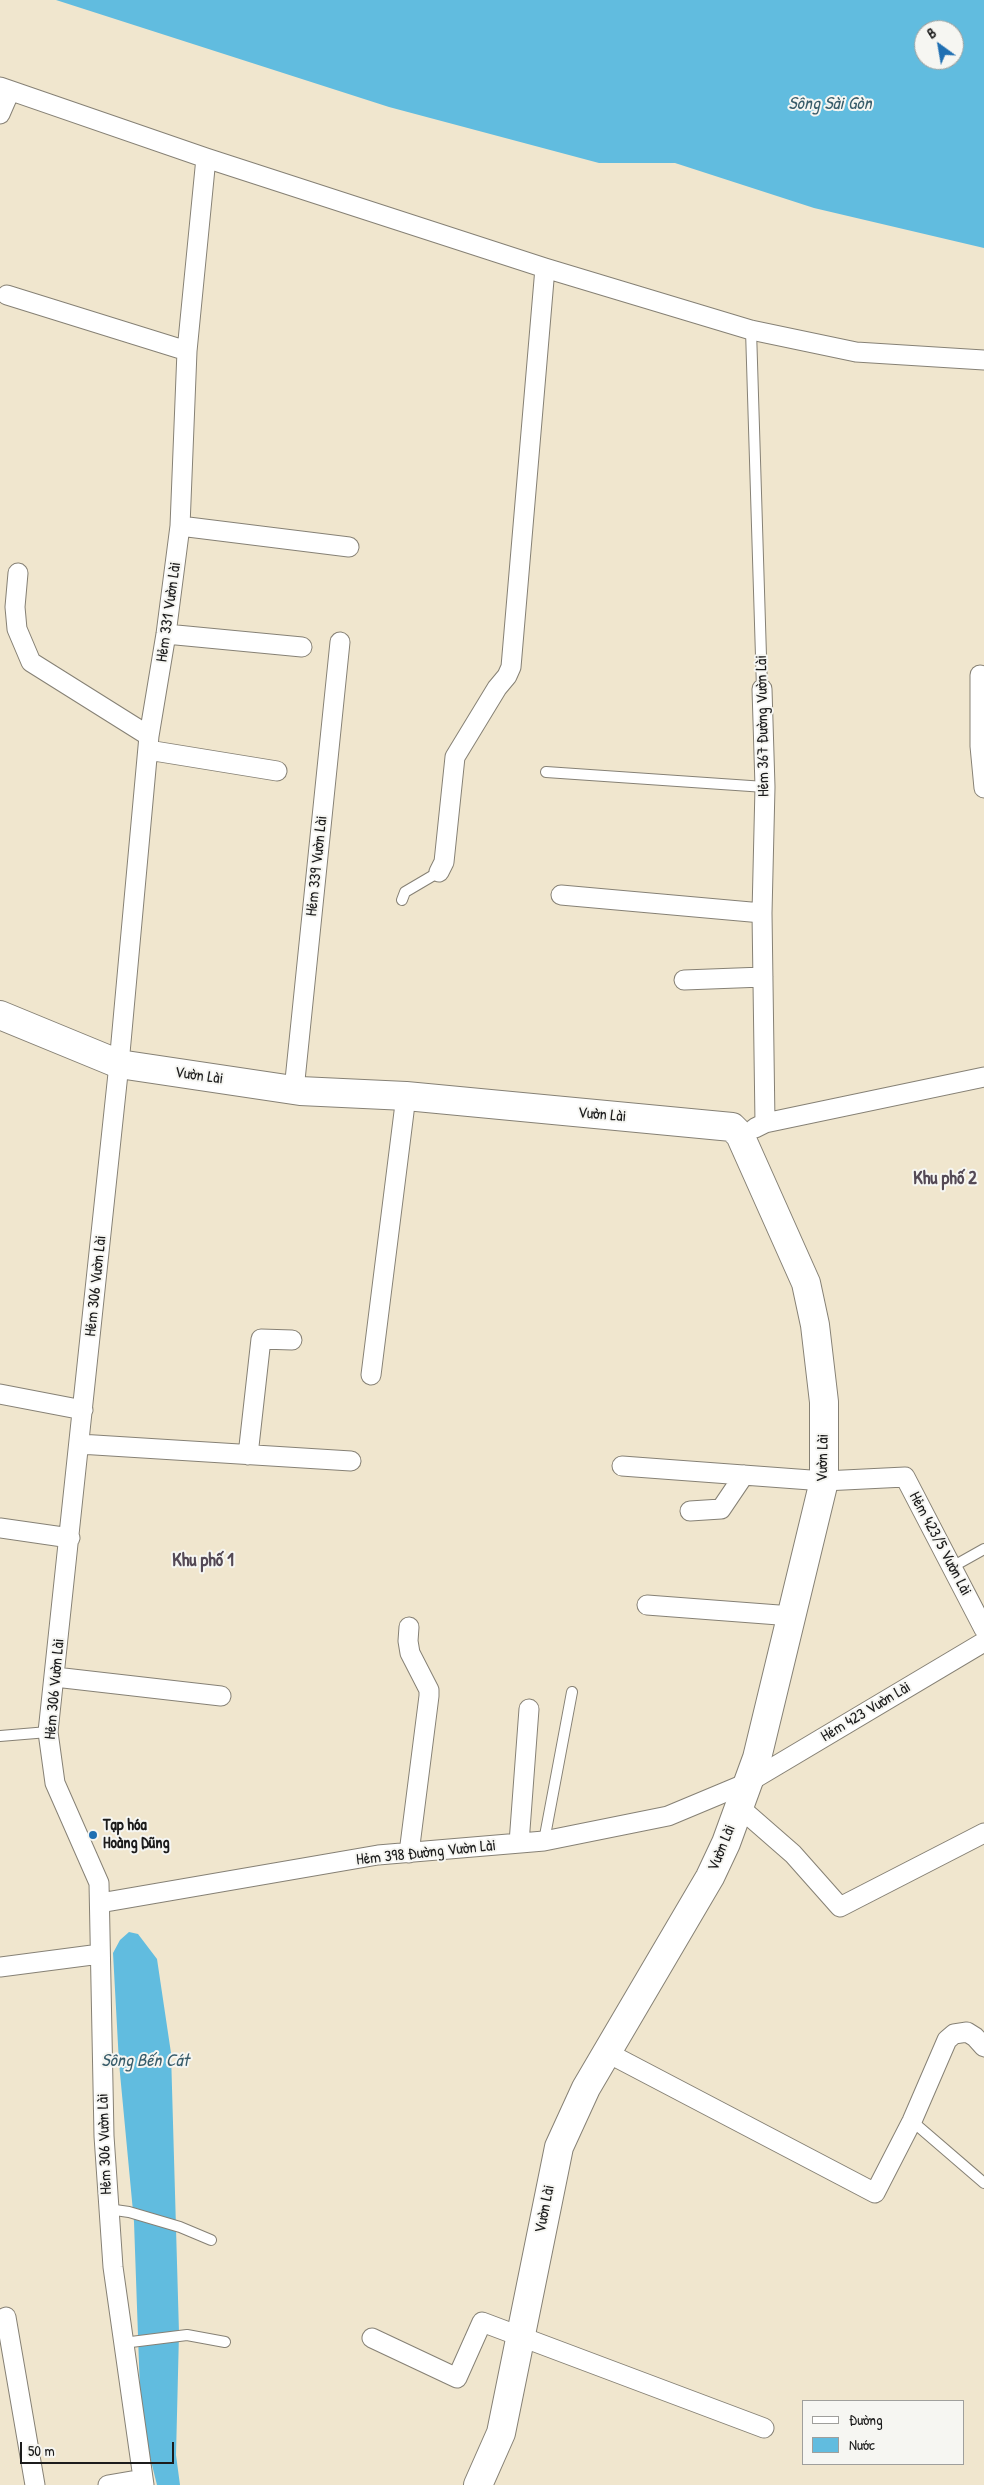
<!DOCTYPE html>
<html>
<head>
<meta charset="utf-8">
<style>
  body { margin:0 }
  #map { position:relative; width:984px; height:2485px; overflow:hidden; background:#f0e6ce; font-family:"Patrick Hand",sans-serif }
  canvas { display:block }
  .legend { position:absolute; left:802px; top:2400px; width:162px; height:65px; box-sizing:border-box; background:#f6f6f2; border:1px solid #9f9f9c; margin:0; padding:6px 9px; list-style:none; font-size:15px; color:#1c1c1c }
  .legend li { display:flex; align-items:center; gap:10px; height:25px }
  .legend b { width:25px; border:1px solid #9f9f9c }
  .north { position:absolute; left:914px; top:20px; width:50px; height:50px; box-sizing:border-box; background:#f6f6f2; border:1px solid #9f9f9c; border-radius:50%; rotate:328deg; font-size:14px; font-weight:700; line-height:20px; text-align:center; color:#1c1c1c }
  .north::after { content:''; display:block; margin:auto; width:18px; height:22px; background:#1f6fb2; clip-path:polygon(50% 0,100% 100%,50% 72%,0 100%) }
  .scale { position:absolute; left:20px; top:2442px; width:154px; height:22px; box-sizing:border-box; border:2px solid #1c1c1c; border-top:0; padding-left:6px; font-size:15px; line-height:18px; white-space:nowrap; color:#1c1c1c; -webkit-text-stroke:4px #f6f6f2; paint-order:stroke }
</style>
</head>
<body>
<div id="map">
<canvas width="984" height="2485"></canvas>
<ul class="legend">
<li><b style="height:6px;background:#fff"></b>Đường</li>
<li><b style="height:14px;background:#61bcdf"></b>Nước</li>
</ul>
<div class="north">B</div>
<div class="scale">50 m</div>
</div>
<script>
const context = document.querySelector('canvas').getContext('2d');
context.lineJoin = 'round';
function fillPath(path, color) {
  context.fillStyle = color;
  context.fill(path, 'evenodd');
}
function toPath(rows) {
  const path = new Path2D();
  for (const r of rows) {
    path.moveTo(r[0], r[1]);
    for (let i = 2; i < r.length; i += 2) path.lineTo(r[i], r[i + 1]);
  }
  return path;
}
function strokePath(path, color, width, dash) {
  context.strokeStyle = color;
  context.lineWidth = width;
  context.lineCap = dash ? 'butt' : 'round';
  context.setLineDash(dash || []);
  context.stroke(path);
}
function write(font, color, halo, rows, align = 'center') {
  context.font = font + ' "Patrick Hand",sans-serif';
  context.lineWidth = 4;
  context.setLineDash([]);
  context.textBaseline = 'middle';
  context.strokeStyle = halo;
  context.fillStyle = color;
  for (const [text, x, y, turn = 0] of rows) {
    context.save();
    context.translate(x, y);
    context.rotate((+turn || 0) * Math.PI / 180);
    context.textAlign = isNaN(turn) ? turn : align;
    if (halo) context.strokeText(text, 0, 0);
    context.fillText(text, 0, 0);
    context.restore();
  }
}
fillPath(toPath([
  [56,0,984,0,984,248,814,208,675,163,599,163,389,107],
  [924,30,954,30,954,60,924,60],
  [129,1932,138,1934,157,1959,171,2053,179,2333,176,2455,180,2485,157,2485,141,2421,134,2222,119,2063,113,1953,120,1940]
]), '#61bcdf');
const lane = toPath([
  [751,330,762,689],
  [546,772,765,787],
  [402,900,405,892,439,872],
  [952,1567,984,1549],
  [0,1736,48,1732],
  [544,1841,572,1692],
  [912,2121,984,2183],
  [108,2209,129,2212,180,2227,211,2240],
  [123,2343,187,2335,225,2342]
]);
const street = toPath([
  [0,87,206,158,545,268,751,330,856,352,984,360],
  [0,114,10,91],
  [7,295,187,351],
  [180,526,349,547],
  [18,573,15,607,17,629,31,662,149,736],
  [166,634,302,647],
  [980,675,980,746,984,788],
  [762,689,765,787,762,913,765,1123],
  [148,750,277,771],
  [439,872,444,862,455,757,497,688,507,676,511,667,545,268],
  [561,895,762,913],
  [684,980,763,977],
  [294,1090,340,642],
  [755,1128,765,1123,984,1077],
  [371,1375,406,1096],
  [0,1394,83,1410],
  [79,1444,351,1461],
  [248,1455,261,1339,292,1340],
  [622,1466,824,1481,905,1477,984,1629],
  [690,1511,721,1509,744,1475],
  [0,1528,70,1538],
  [647,1605,792,1616],
  [55,1677,221,1696],
  [738,1806,793,1854,840,1907,984,1833],
  [519,1843,529,1709],
  [409,1853,429,1696,429,1690,410,1653,408,1641,409,1627],
  [100,1903,378,1855,544,1841,668,1816,747,1783,984,1642],
  [0,1967,100,1954],
  [606,2052,875,2193,912,2121,947,2040,954,2034,967,2032,975,2037,984,2047],
  [6,2317,35,2485],
  [372,2338,457,2378,482,2322,764,2428],
  [108,2485,143,2479],
  [144,2485,113,2267,104,2136,99,1883,55,1783,48,1732,119,1064,149,736,166,634,180,526,187,351,206,158]
]);
const secondary = toPath([
  [0,1015,119,1064,300,1091,406,1096,732,1127,740,1135,806,1283,815,1325,824,1402,824,1481,757,1758,726,1843,710,1877,586,2088,559,2147,501,2433,478,2485]
]);
strokePath(lane, '#868175', 12);
strokePath(street, '#868175', 21);
strokePath(secondary, '#868175', 30);
strokePath(lane, '#fff', 10);
strokePath(street, '#fff', 19);
strokePath(secondary, '#fff', 28);
for (const [x, y, r, color] of [
  [93,1835,5,"#1f6fb2"]
]) {
  const dot = new Path2D();
  dot.arc(x, y, r, 0, 2 * Math.PI);
  context.fillStyle = color;
  context.fill(dot);
  strokePath(dot, '#f6f6f2', 2);
}
write('16px', '#1c1c1c', '#f6f6f2', [
  ["Hẻm 331 Vườn Lài",169,612,-82],
  ["Hẻm 367 Đường Vườn Lài",763,726,-91],
  ["Hẻm 339 Vườn Lài",317,866,-84],
  ["Vườn Lài",199,1076,8],
  ["Vườn Lài",602,1115,5],
  ["Hẻm 306 Vườn Lài",96,1286,-84],
  ["Vườn Lài",823,1458,-89],
  ["Hẻm 423/5 Vườn Lài",940,1544,62],
  ["Hẻm 306 Vườn Lài",55,1689,-85],
  ["Hẻm 423 Vườn Lài",866,1712,-31],
  ["Vườn Lài",722,1848,-68],
  ["Hẻm 398 Đường Vườn Lài",426,1853,-6],
  ["Hẻm 306 Vườn Lài",105,2144,-92],
  ["Vườn Lài",545,2209,-79]
]);
write('bold 16px', '#1c1c1c', '#f6f6f2', [
  ["Tạp hóa",103,1826],
  ["Hoàng Dũng",103,1844]
], 'left');
write('italic 18px', '#385c6a', '#f6f6f2', [
  ["Sông Sài Gòn",830,104],
  ["Sông Bến Cát",145,2061]
]);
write('bold 18px', '#544955', '#f6f6f2', [
  ["Khu phố 2",945,1179],
  ["Khu phố 1",203,1561]
]);
</script>
</body>
</html>
